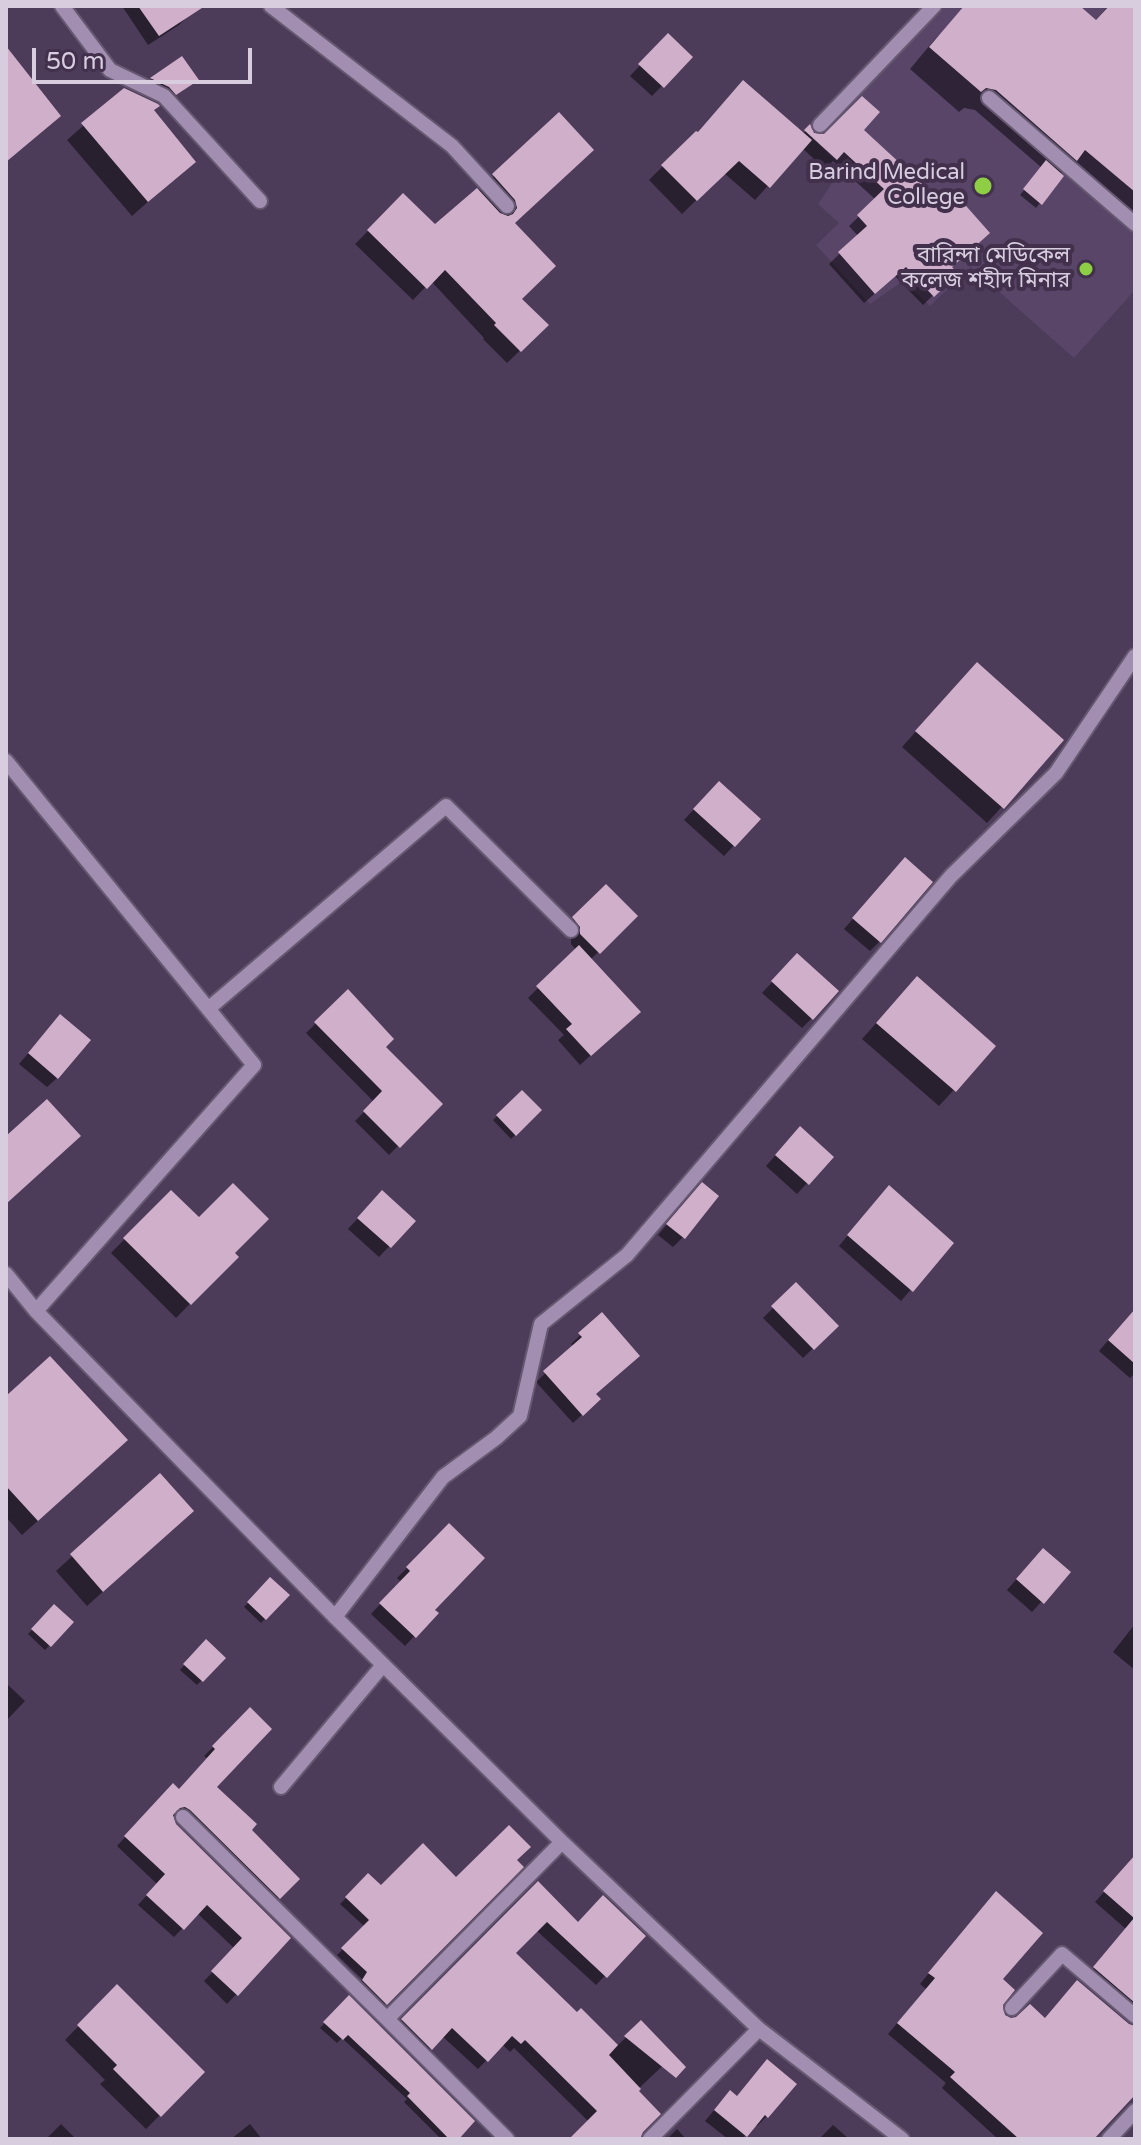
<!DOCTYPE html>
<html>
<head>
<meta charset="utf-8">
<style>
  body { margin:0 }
  #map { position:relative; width:1141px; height:2145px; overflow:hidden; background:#4c3b59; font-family:"Varela Round",sans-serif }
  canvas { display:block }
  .frame { position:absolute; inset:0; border:8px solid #d7cddf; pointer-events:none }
  .scale { position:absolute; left:32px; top:48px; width:220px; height:36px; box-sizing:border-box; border:4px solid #d7cddf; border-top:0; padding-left:10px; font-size:24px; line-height:28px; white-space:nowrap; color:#d7cddf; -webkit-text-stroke:6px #42304d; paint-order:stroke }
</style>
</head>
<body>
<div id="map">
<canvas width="1141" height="2145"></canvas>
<div class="frame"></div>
<div class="scale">50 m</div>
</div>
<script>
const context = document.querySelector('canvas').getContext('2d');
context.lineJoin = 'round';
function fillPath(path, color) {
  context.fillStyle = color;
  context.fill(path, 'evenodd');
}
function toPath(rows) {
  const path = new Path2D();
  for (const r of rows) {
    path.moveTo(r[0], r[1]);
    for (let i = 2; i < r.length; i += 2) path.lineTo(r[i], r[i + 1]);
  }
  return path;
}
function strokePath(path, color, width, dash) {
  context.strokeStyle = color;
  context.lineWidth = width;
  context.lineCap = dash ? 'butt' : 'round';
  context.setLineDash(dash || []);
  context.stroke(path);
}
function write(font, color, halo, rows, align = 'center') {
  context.font = font + ' "Varela Round","Noto Sans Bengali",sans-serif';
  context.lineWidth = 8;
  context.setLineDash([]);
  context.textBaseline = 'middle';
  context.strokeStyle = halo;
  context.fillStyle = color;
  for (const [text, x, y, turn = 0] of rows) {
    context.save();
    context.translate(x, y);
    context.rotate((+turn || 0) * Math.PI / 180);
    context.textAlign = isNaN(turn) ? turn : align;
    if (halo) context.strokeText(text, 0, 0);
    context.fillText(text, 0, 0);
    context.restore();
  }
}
fillPath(toPath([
  [927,6,1135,6,1135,290,1074,358,971,267,930,306,903,281,870,304,816,245,839,223,818,204,842,168,804,130]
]), '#594568');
fillPath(toPath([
  [122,6,183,6,189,15,179,25,148,45],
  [972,6,1077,6,1095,21,1108,6,1135,6,1135,230,1064,170,1060,175,1062,176,1036,208,1020,195,1042,168,975,110,964,108,959,112,910,69,935,39],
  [668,36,690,57,652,96,630,76],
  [182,58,192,84,171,98,147,83],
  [124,90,152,111,193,162,132,216,67,140],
  [559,115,513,224,520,299,546,325,507,363,483,339,484,338,431,281,413,300,355,244,403,196,435,227,477,192],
  [810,128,812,134,824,136,861,130,949,267,955,274,923,305,895,276,864,303,829,264,858,236,849,226,876,200,833,161,825,169,802,148,755,200,724,173,682,214,649,180,696,133,802,134],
  [962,680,1062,741,987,823,902,747],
  [709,793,758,819,724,856,684,820],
  [895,870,880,941,870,951,844,929],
  [606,886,635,916,590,960,628,1021,580,1065,558,1040,564,1035,528,998,576,950,571,944,571,937,564,929],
  [787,966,812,1018,802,1028,762,993],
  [348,992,383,1047,440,1104,389,1155,355,1121,374,1102,306,1033],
  [902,994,994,1046,939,1106,862,1039],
  [51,1027,57,1078,47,1087,19,1064],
  [522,1093,540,1110,511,1139,493,1120],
  [790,1139,831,1157,797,1194,766,1166],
  [171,1192,236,1257,176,1318,111,1253],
  [692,1195,683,1237,673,1247,658,1235],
  [879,1198,951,1243,901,1301,839,1246],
  [372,1203,413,1221,379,1257,348,1229],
  [796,1285,836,1326,803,1358,763,1318],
  [602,1315,594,1394,589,1408,573,1423,536,1382,574,1347,571,1344],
  [1135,1325,1135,1373,1130,1378,1099,1351,1118,1329],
  [6,1399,111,1455,22,1535,6,1517],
  [160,1476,176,1526,87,1606,56,1571],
  [449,1526,432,1610,436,1613,405,1646,371,1614,401,1582,397,1578],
  [1033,1560,1068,1572,1032,1612,1007,1590],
  [270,1580,287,1596,261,1623,244,1607],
  [54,1607,71,1622,45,1650,28,1634],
  [1135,1624,1135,1670,1113,1652],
  [206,1642,223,1658,197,1685,180,1670],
  [8,1685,25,1701,6,1721,6,1687],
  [250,1710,214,1787,249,1830,297,1879,270,1906,180,1818,172,1816,174,1825,288,1938,227,2004,204,1981,235,1949,197,1913,174,1937,138,1905,157,1884,117,1846,164,1795,178,1791,208,1759,204,1756],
  [515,1860,521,1866,380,2009,358,1987,362,1979,337,1955,365,1927,340,1904,368,1876,381,1887,456,1880],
  [1135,1868,1135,2026,1132,2019,1085,1979,1126,1929,1095,1902,1120,1874],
  [538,1884,577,1925,643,1936,596,1985,536,1930,513,1953,576,2015,617,2046,641,2023,673,2056,636,2091,641,2131,639,2139,571,2139,589,2122,514,2048,510,2052,502,2044,478,2069,442,2036,421,2058,393,2029],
  [986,1904,1000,1980,1000,2005,1003,2016,1010,2020,1044,2020,1135,2027,1135,2092,1091,2139,998,2139,942,2088,946,2083,888,2034,926,1989,920,1984],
  [117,1987,203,2072,146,2129,100,2084,105,2080,65,2040],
  [349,1998,456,2139,441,2139,404,2102,407,2099,342,2038,337,2043,320,2028],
  [757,2072,767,2116,757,2126,755,2124,742,2139,728,2139,705,2121,720,2103,736,2098],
  [61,2124,76,2139,46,2139],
  [250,2124,262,2139,231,2139],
  [833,2125,849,2139,819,2139],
  [677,2129,686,2139,667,2139]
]), '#0007');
fillPath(toPath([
  [138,6,205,6,159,36],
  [964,6,1080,6,1096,20,1109,6,1135,6,1135,192,1085,150,1077,161,996,90,986,88,981,92,929,47],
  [668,33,693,57,664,88,638,64],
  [6,46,61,116,6,162],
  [182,56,199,80,176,95,169,87,150,78],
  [743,80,812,140,770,188,739,161,697,201,661,165,696,131,698,132],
  [124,88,158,104,160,106,154,110,196,162,148,202,81,123],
  [862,96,880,112,864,130,941,201,952,190,990,233,952,267,958,274,934,297,906,267,875,294,838,252,867,226,857,215,884,189,844,152,837,160,804,130,810,124,814,133,824,134],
  [559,112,594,150,515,223,556,266,522,299,549,325,521,352,494,325,496,323,445,270,427,289,367,230,403,193,435,224,477,188,500,213,508,216,513,214,517,208,515,200,492,174],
  [1046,160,1064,176,1042,205,1023,189],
  [977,662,1064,740,1004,809,915,731],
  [719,781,761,819,735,847,693,809],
  [905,857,933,882,881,943,852,918],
  [606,884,638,916,600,954,580,934,580,927,572,917],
  [579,945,641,1012,591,1056,566,1029,572,1024,536,986],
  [797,953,839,991,813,1020,771,981],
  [917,976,996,1046,956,1092,876,1023],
  [348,989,394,1039,386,1047,443,1104,400,1148,363,1111,382,1091,314,1022],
  [60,1014,91,1040,58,1079,28,1053],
  [522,1090,542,1110,516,1136,496,1115],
  [47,1099,81,1136,6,1204,6,1136],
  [800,1126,834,1157,809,1185,775,1155],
  [702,1182,719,1196,685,1239,666,1224],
  [233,1183,269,1219,235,1253,239,1257,191,1305,123,1238,171,1190,199,1217],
  [889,1185,954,1243,913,1292,847,1235],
  [382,1190,416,1221,391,1248,357,1218],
  [796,1282,839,1326,814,1350,771,1306],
  [1135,1309,1135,1364,1108,1340],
  [602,1312,640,1356,596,1394,601,1399,583,1416,543,1371,582,1337,578,1333],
  [50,1356,128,1440,38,1521,6,1486,6,1396],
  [160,1473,194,1511,103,1592,70,1554],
  [449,1523,485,1558,435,1610,439,1613,416,1638,379,1603,410,1571,406,1567],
  [1043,1548,1071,1572,1044,1604,1016,1579],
  [270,1577,290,1595,266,1620,247,1602],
  [54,1604,74,1622,51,1647,31,1629],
  [206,1639,226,1658,203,1682,183,1664],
  [250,1707,272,1729,217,1787,257,1824,252,1830,300,1879,280,1899,190,1810,185,1807,180,1808,173,1815,176,1824,291,1938,238,1996,211,1971,242,1938,207,1905,184,1930,146,1895,165,1874,124,1836,173,1783,179,1789,215,1749,212,1746],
  [509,1825,531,1847,517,1860,524,1867,387,2005,362,1980,367,1972,341,1948,369,1920,345,1897,368,1873,381,1885,423,1843,456,1877],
  [1135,1855,1135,2003,1093,1967,1134,1918,1103,1891],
  [538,1881,578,1922,603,1895,646,1936,607,1978,547,1922,516,1953,577,2012,581,2008,618,2045,609,2055,641,2089,639,2091,661,2114,643,2132,640,2139,569,2139,597,2111,525,2040,521,2044,512,2036,488,2062,452,2028,432,2050,401,2019],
  [996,1891,1043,1933,1003,1979,1015,1990,1003,2005,1005,2015,1011,2018,1016,2017,1030,2004,1045,2018,1077,1980,1129,2024,1135,2026,1135,2095,1094,2139,1019,2139,950,2077,955,2072,897,2023,935,1978,928,1973],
  [117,1984,205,2072,161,2117,113,2069,117,2065,77,2025],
  [349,1995,475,2121,459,2139,449,2139,407,2096,410,2093,348,2035,343,2040,323,2022],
  [641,2020,686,2067,676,2078,624,2036],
  [767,2059,797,2084,768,2118,765,2115,747,2137,714,2110,730,2090,737,2096]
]), '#d0afcb');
const minor = toPath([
  [62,6,110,70,164,96,260,201],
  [271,6,452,146,507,206],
  [989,98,1135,224],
  [820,125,934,6],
  [6,761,254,1065,36,1311],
  [208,1009,446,806,571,930],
  [6,1274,36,1311,185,1464,335,1617,562,1842,759,2029,902,2139],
  [335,1617,443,1477,496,1438,520,1416,541,1324,627,1255,951,876,1056,773,1135,656],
  [281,1787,383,1665],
  [183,1817,387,2019,562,1842],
  [1012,2008,1062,1954,1135,2016],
  [387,2019,507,2139],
  [650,2139,759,2029],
  [1109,2139,1135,2111]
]);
strokePath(minor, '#675871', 18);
strokePath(minor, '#a28eb0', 14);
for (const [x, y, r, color] of [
  [983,186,10,"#8dce44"],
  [1086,269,8,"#8dce44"]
]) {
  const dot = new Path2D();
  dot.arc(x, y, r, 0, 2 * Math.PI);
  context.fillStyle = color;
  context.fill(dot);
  strokePath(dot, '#42304d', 3);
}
write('22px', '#d7cddf', '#42304d', [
  ["Barind Medical",965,173],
  ["College",965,198],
  ["বারিন্দা মেডিকেল",1070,256],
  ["কলেজ শহীদ মিনার",1070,281]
], 'right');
</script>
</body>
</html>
